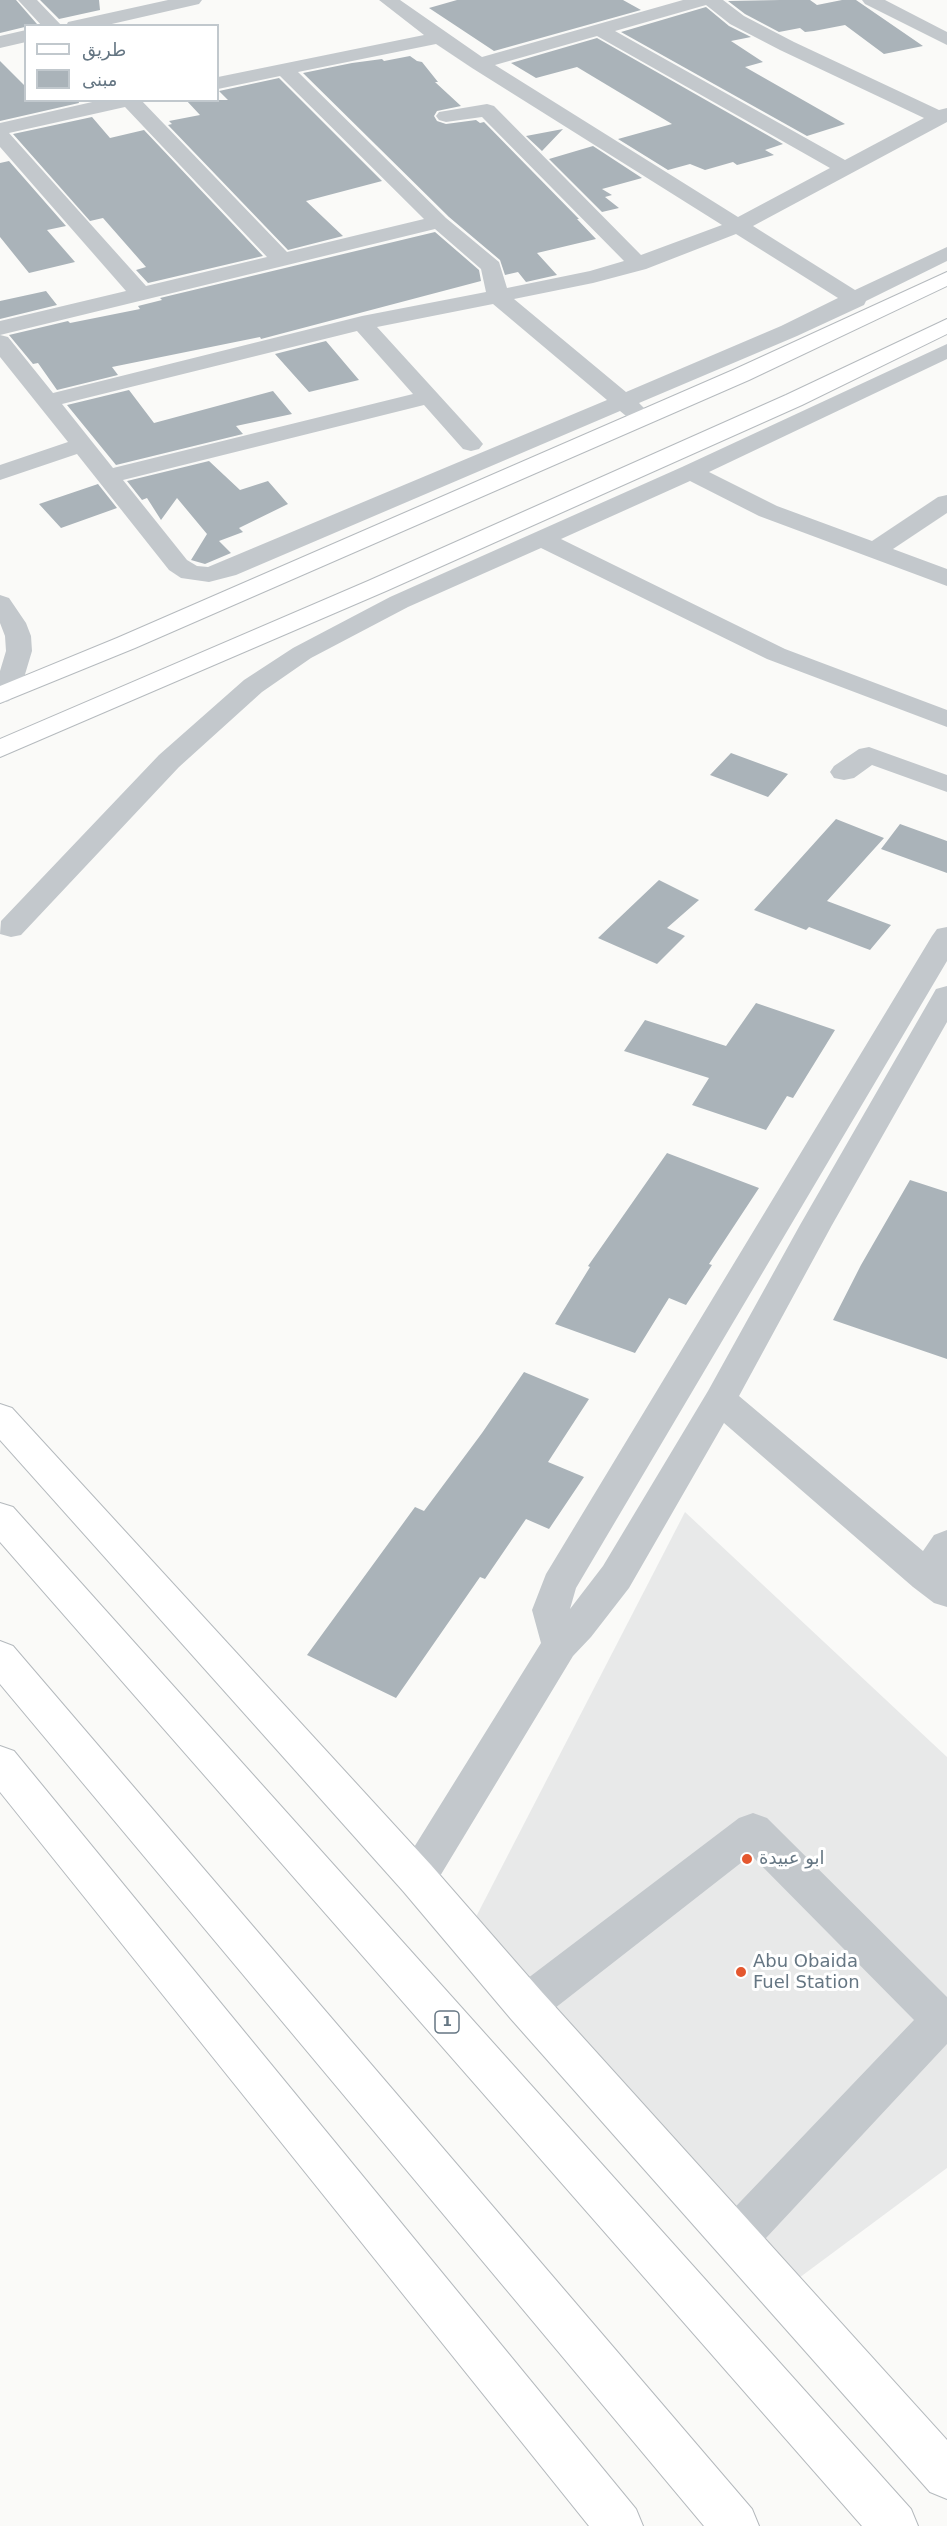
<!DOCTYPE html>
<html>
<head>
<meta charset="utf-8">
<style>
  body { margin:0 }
  #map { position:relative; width:947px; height:2526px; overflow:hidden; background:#fafaf8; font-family:"DejaVu Sans",Vazirmatn,sans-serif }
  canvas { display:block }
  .legend { position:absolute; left:24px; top:24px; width:195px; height:78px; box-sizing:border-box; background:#fff; border:2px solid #c1c8cd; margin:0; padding:8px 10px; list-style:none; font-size:18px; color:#657683 }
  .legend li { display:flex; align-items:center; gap:12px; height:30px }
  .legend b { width:30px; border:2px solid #c1c8cd }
</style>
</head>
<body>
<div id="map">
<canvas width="947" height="2526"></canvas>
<ul class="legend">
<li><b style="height:8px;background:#fff"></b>طريق</li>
<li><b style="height:16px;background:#aab3b9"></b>مبنى</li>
</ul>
</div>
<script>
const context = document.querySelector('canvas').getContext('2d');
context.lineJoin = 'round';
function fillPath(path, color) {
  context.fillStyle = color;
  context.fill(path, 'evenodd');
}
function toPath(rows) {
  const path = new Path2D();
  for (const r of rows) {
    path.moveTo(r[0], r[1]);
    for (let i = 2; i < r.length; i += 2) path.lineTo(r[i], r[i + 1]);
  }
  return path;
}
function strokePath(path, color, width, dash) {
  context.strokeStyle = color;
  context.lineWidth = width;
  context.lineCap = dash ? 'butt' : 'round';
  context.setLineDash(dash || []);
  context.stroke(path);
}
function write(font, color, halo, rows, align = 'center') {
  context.font = font + ' "DejaVu Sans",Vazirmatn,sans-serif';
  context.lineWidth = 6;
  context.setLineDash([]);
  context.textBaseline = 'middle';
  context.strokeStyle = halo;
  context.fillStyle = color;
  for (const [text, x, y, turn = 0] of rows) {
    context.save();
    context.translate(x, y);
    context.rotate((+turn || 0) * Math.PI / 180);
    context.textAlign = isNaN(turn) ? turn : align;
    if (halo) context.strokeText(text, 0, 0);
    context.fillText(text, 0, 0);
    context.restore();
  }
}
fillPath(toPath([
  [685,1512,947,1757,947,2168,772,2298,462,1944]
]), '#e8e9e9');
fillPath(toPath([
  [0,0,16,0,37,24,0,33],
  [40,0,99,0,100,10,59,19],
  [457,0,623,0,641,10,494,51,429,8],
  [780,0,810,0,817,5,842,0,856,0,923,46,884,54,845,25,814,31,805,32,800,28,779,32,745,14,728,1],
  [706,7,729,26,751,37,731,41,763,62,745,67,845,124,807,136,621,32],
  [597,38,783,144,765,150,774,155,737,165,733,162,705,170,690,164,668,170,618,139,672,124,577,67,536,78,511,63],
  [410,56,417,61,422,62,438,82,435,82,461,106,437,111,434,116,437,121,446,124,476,120,480,123,484,122,579,219,577,219,596,239,537,253,557,275,526,282,518,272,505,275,500,260,449,217,303,73,352,63,382,59,384,61],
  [0,61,26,87,26,100,78,100,79,103,0,121],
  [279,78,382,181,306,201,343,236,288,250,168,125,172,124,169,121,200,115,186,100,228,100,219,91],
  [92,117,110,138,144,130,263,256,148,283,136,270,146,267,103,218,90,221,13,134],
  [563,129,542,151,526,136],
  [593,146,642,178,602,189,612,195,605,197,619,208,602,212,549,159],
  [9,161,66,226,47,230,75,262,29,273,0,237,0,163],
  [435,232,479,270,481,281,261,339,260,337,112,367,118,375,57,390,38,363,33,364,9,335,68,321,70,323,140,309,138,306,162,300,160,298],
  [46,291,57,305,0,319,0,301],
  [326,341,359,380,309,392,275,354],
  [129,390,154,423,273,391,292,414,236,426,243,434,116,465,67,405],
  [209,461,240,490,268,481,288,504,239,528,243,532,219,541,231,553,205,564,191,560,207,534,177,498,161,520,147,498,142,500,127,481],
  [98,484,117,508,61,528,39,504],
  [731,753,788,774,768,797,710,775],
  [836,819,884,838,827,901,891,925,870,950,809,927,806,930,754,910],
  [900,824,947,841,947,873,881,849],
  [659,880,699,900,667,928,685,936,657,964,598,938],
  [756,1003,835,1030,793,1098,787,1096,766,1130,692,1105,709,1078,624,1051,645,1020,726,1046],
  [667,1153,759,1188,709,1264,712,1265,686,1305,669,1298,635,1353,555,1324,590,1267,588,1266],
  [910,1180,947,1192,947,1359,833,1320,861,1265],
  [524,1372,589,1399,548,1462,584,1477,549,1529,526,1519,485,1579,480,1577,396,1698,307,1655,415,1507,424,1511,482,1433]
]), '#aab3b9');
const major = toPath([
  [947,272,947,286,749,380,135,648,0,703,0,686,117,638,733,370,947,272],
  [947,319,947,334,802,405,386,591,0,757,0,739,368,581,786,395,947,319],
  [0,1404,12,1408,431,1865,541,1991,947,2440,947,2499,930,2492,511,2019,403,1891,0,1440,0,1404],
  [0,1746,14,1751,636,2509,643,2526,589,2526,0,1792,0,1746]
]);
const highway = toPath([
  [0,1503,13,1507,911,2509,918,2526,862,2526,0,1542,0,1503],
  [0,1641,13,1646,752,2509,759,2526,704,2526,0,1684,0,1641]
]);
strokePath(major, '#b5babe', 2);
strokePath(highway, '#b4b9bd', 2);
fillPath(toPath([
  [18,0,37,0,62,26,42,26,18,0],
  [168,0,202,0,199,4,103,26,66,26,68,22,168,0],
  [379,0,400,0,482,57,683,0,723,0,744,16,794,42,939,110,947,108,947,122,753,226,855,290,947,247,947,261,866,301,864,305,797,336,639,403,651,415,647,420,639,422,631,420,620,411,236,575,209,582,181,578,169,570,77,454,0,480,0,465,68,442,0,357,0,335,8,337,53,393,362,316,486,292,481,269,435,229,0,335,0,321,126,291,0,147,0,123,101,100,141,100,287,252,424,219,280,76,218,89,218,77,424,35,379,0],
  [706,5,730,24,780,50,924,118,845,160,615,31,706,5],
  [597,36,830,168,738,217,495,65,597,36],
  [436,44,472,68,722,225,641,255,494,106,487,104,439,112,436,116,439,120,446,122,482,117,624,261,590,271,507,288,499,262,446,218,298,72,436,44],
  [125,107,267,257,146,286,9,133,125,107],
  [736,234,838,298,781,326,626,392,514,299,593,283,646,269,736,234],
  [493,304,607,400,208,567,197,566,187,560,123,480,424,405,463,449,471,451,479,449,483,444,479,439,377,327,493,304],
  [357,331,413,394,113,468,62,404,357,331],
  [862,0,885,0,947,32,947,45,865,4,862,0],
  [26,30,26,42,0,48,0,36,26,30],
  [947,344,947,359,709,472,777,506,872,541,938,497,947,495,947,513,893,549,947,569,947,586,759,516,690,481,561,539,785,649,947,710,947,727,767,659,541,548,408,607,311,658,262,692,179,767,21,935,11,937,0,934,1,921,159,755,244,680,293,648,390,597,682,467,947,344],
  [0,595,9,598,26,623,31,636,32,651,23,681,9,701,0,703,0,671,6,651,5,636,0,623,0,595],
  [869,747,947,775,947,792,872,765,854,778,844,780,834,778,830,772,834,766,859,749,869,747],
  [947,927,947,961,576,1588,570,1609,603,1566,708,1391,800,1225,932,996,936,989,947,986,947,1022,832,1225,739,1396,923,1551,934,1535,947,1530,947,1607,934,1603,913,1587,724,1423,629,1588,591,1637,573,1656,431,1891,417,1896,403,1891,397,1878,403,1865,541,1643,532,1610,546,1574,932,936,937,929,947,927],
  [753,1813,767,1818,947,1997,947,2044,752,2253,736,2260,720,2253,714,2238,720,2223,914,2020,751,1855,541,2019,526,2024,511,2019,505,2005,511,1991,739,1818,753,1813]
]), '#c3c8cc');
fillPath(major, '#fff');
fillPath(highway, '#fff');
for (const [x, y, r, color] of [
  [747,1859,6,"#e4572e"],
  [741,1972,6,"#e4572e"]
]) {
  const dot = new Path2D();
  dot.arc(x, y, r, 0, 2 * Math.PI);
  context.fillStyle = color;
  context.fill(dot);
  strokePath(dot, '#fff', 2);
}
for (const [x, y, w] of [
  [447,2022,24]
]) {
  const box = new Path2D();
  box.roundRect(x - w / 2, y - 11, w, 22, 4.5);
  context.fillStyle = '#fff';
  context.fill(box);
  strokePath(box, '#657683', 1.5);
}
write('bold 14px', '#657683', null, [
  ["1",447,2022]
]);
write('18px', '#657683', '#fff', [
  ["ابو عبيدة",759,1859],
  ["Abu Obaida",753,1962],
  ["Fuel Station",753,1983]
], 'left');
</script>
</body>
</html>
